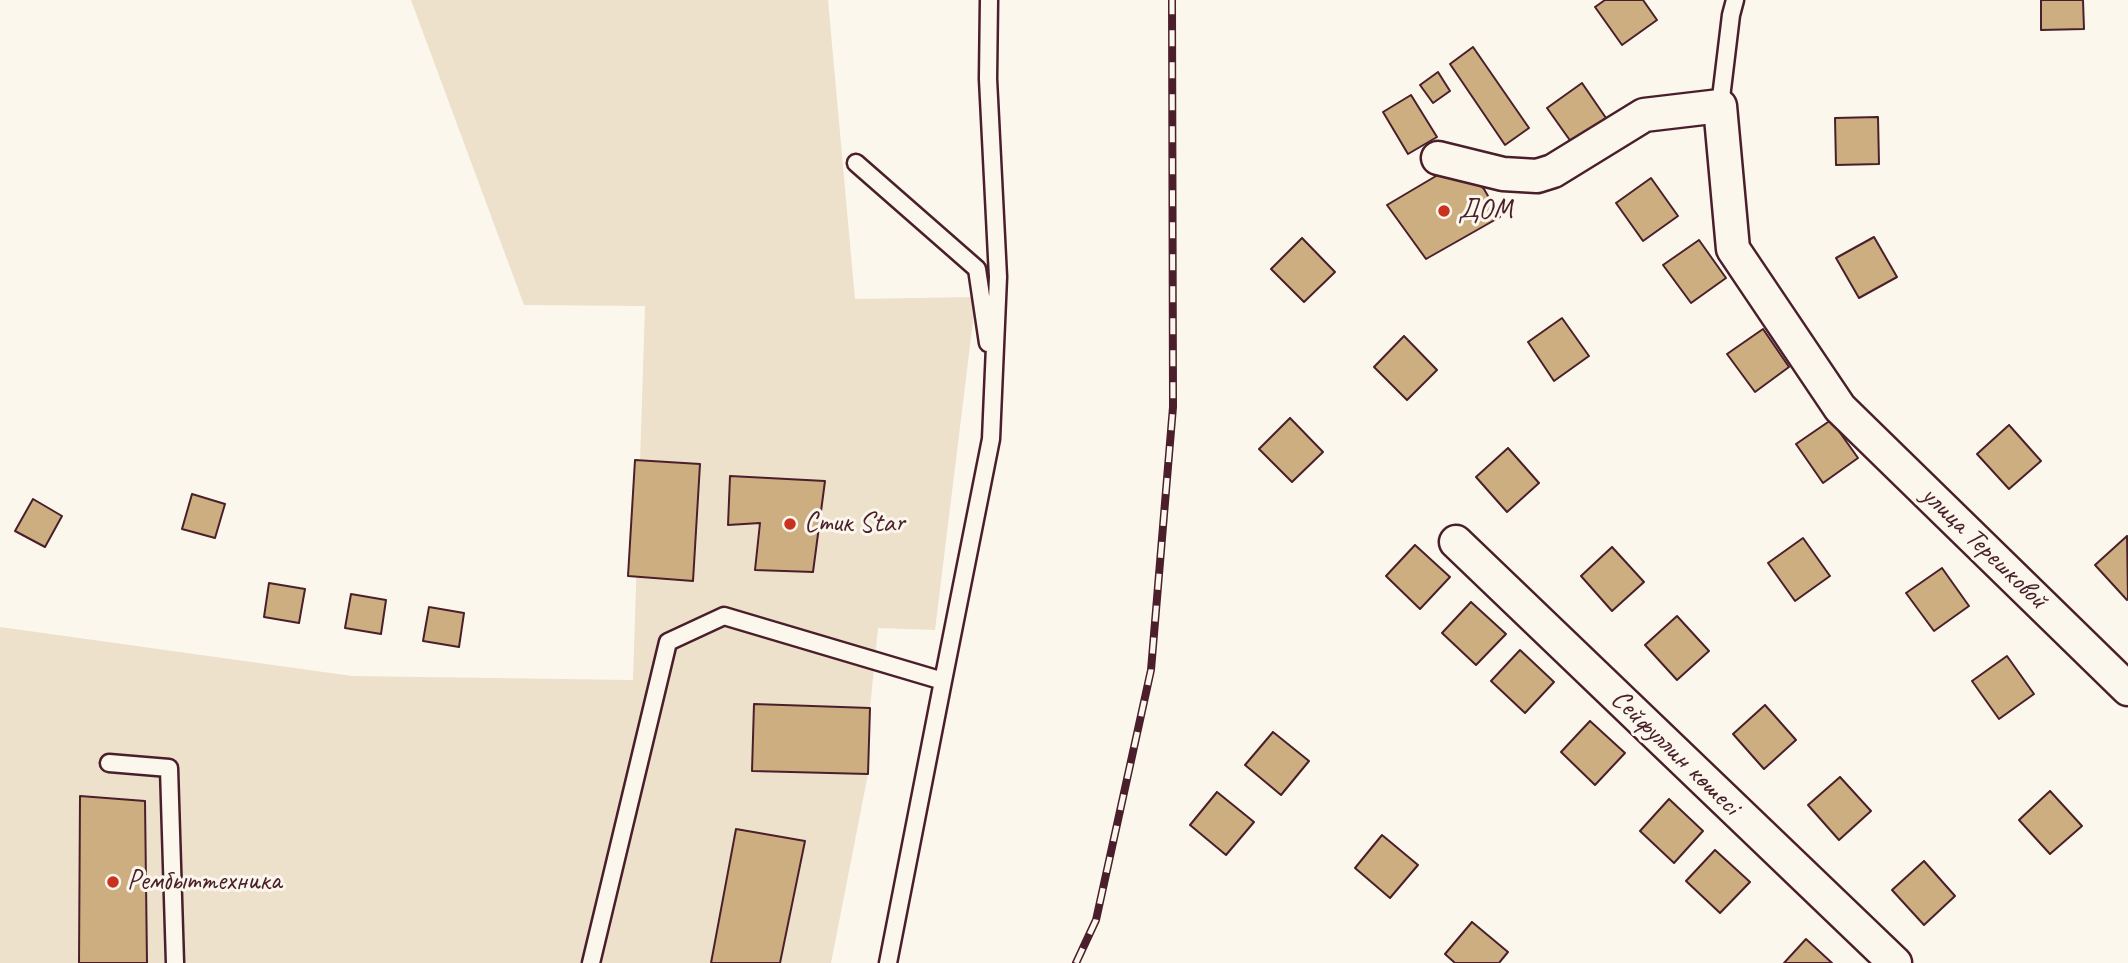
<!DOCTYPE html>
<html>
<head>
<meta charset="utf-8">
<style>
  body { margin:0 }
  canvas { display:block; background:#fbf7ec }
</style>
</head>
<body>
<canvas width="2128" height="963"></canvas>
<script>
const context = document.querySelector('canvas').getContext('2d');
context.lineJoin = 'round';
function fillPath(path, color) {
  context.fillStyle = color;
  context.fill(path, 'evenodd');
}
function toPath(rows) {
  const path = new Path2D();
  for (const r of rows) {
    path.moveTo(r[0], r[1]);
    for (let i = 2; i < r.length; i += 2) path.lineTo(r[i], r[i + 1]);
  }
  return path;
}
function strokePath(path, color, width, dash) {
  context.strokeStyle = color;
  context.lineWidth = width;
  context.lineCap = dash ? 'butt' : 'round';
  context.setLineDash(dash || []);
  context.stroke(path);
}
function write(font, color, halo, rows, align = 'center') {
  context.font = font + ' Caveat,sans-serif';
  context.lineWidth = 6;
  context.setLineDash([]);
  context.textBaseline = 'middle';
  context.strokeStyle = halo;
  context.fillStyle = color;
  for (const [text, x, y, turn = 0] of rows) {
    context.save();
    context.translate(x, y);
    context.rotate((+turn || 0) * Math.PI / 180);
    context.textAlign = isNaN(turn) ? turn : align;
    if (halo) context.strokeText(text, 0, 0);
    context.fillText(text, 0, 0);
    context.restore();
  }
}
fillPath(toPath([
  [411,0,828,0,855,299,976,297,935,630,878,628,870,708,868,774,831,963,0,963,0,627,352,676,633,680,645,306,524,305]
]), '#ede1cc');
const building = toPath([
  [1605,0,1643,0,1657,20,1622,45,1595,7,1605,0],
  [2041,0,2083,0,2084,29,2041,30,2041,0],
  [1473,47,1529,128,1505,145,1450,64,1473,47],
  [1438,72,1450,91,1433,103,1420,85,1438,72],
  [1582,83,1606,118,1574,146,1547,108,1582,83],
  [1411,95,1437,137,1408,154,1383,112,1411,95],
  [1878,117,1879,164,1836,165,1835,118,1878,117],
  [1450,173,1474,179,1484,189,1500,217,1426,259,1387,205,1436,176,1450,173],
  [1651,178,1678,216,1643,241,1616,203,1651,178],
  [1874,237,1897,277,1859,298,1836,258,1874,237],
  [1302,238,1335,272,1304,302,1271,269,1302,238],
  [1699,240,1726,278,1691,303,1663,265,1699,240],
  [1562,318,1589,356,1554,381,1528,342,1562,318],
  [1763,329,1789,367,1755,392,1727,354,1763,329],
  [1404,336,1437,370,1407,400,1374,367,1404,336],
  [1290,418,1323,452,1292,482,1259,449,1290,418],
  [1831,420,1858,458,1823,483,1796,444,1831,420],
  [2009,425,2041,461,2009,489,1977,454,2009,425],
  [1508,448,1539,483,1507,512,1476,477,1508,448],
  [635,460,700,464,693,581,628,576,635,460],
  [730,476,825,481,813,572,755,570,760,523,728,525,730,476],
  [192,494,225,504,215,538,182,529,192,494],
  [33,499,62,516,45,547,15,531,33,499],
  [2127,536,2128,599,2127,600,2095,565,2127,536],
  [1803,538,1830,576,1795,601,1768,563,1803,538],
  [1415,545,1450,577,1420,609,1386,576,1415,545],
  [1612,547,1644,582,1612,611,1581,576,1612,547],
  [1942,568,1969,606,1934,631,1906,593,1942,568],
  [269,583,305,589,299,623,264,617,269,583],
  [351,594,386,600,381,634,345,628,351,594],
  [1471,602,1506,634,1476,665,1442,633,1471,602],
  [429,607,464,613,459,647,423,641,429,607],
  [1677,616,1709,651,1677,680,1645,645,1677,616],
  [1520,650,1554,682,1525,713,1491,681,1520,650],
  [2007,656,2034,694,1999,719,1972,681,2007,656],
  [754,704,870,708,868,774,752,771,754,704],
  [1765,705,1796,740,1764,769,1733,734,1765,705],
  [1590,721,1625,753,1595,785,1561,752,1590,721],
  [1273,732,1309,761,1281,795,1245,765,1273,732],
  [1840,777,1871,811,1839,840,1808,805,1840,777],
  [2050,791,2082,826,2050,854,2019,820,2050,791],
  [1217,792,1254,822,1226,855,1190,825,1217,792],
  [80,796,145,801,147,963,79,963,80,796],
  [1669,799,1703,831,1674,863,1640,831,1669,799],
  [736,829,805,841,780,963,711,963,736,829],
  [1382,835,1418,865,1390,898,1355,868,1382,835],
  [1715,850,1750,882,1720,913,1686,881,1715,850],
  [1924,861,1955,896,1924,925,1892,890,1924,861],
  [1472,922,1508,952,1499,963,1455,963,1445,954,1472,922],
  [1806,939,1832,963,1784,963,1806,939]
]);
fillPath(building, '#cdae81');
strokePath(building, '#4a1f2b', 2);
const lane = toPath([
  [1720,106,1731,15,1735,0],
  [856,163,977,269,988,343],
  [943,681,991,439,998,277,988,79,989,0],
  [109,763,169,768,175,963],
  [591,963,668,642,724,616,943,681,888,963]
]);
const street = toPath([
  [1438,158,1503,174,1537,176,1553,171,1644,115,1720,106,1733,249,1840,408,2128,689],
  [1456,542,1895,963]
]);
strokePath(lane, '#4a1f2b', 21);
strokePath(street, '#4a1f2b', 37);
strokePath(lane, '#fbf7ec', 16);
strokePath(street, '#fbf7ec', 32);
const rail = toPath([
  [1076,963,1096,920,1151,670,1173,407,1172,0]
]);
strokePath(rail, '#4a1f2b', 8);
strokePath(rail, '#fbf7ec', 5, [16]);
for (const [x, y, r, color] of [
  [1444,211,7,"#c8321e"],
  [790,524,7,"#c8321e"],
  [113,882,7,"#c8321e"]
]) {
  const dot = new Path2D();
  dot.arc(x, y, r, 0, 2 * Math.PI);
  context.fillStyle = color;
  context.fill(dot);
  strokePath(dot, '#fbf7ec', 2.5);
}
write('28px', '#4a1f2b', '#fbf7ec', [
  ["ДОМ",1458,211],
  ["Стик Star",804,524],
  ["Рембыттехника",127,882]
], 'left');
write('28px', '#4a1f2b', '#fbf7ec', [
  ["улица Терешковой",1984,548,44],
  ["Сейфуллин көшесі",1675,753,44]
]);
</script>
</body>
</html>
